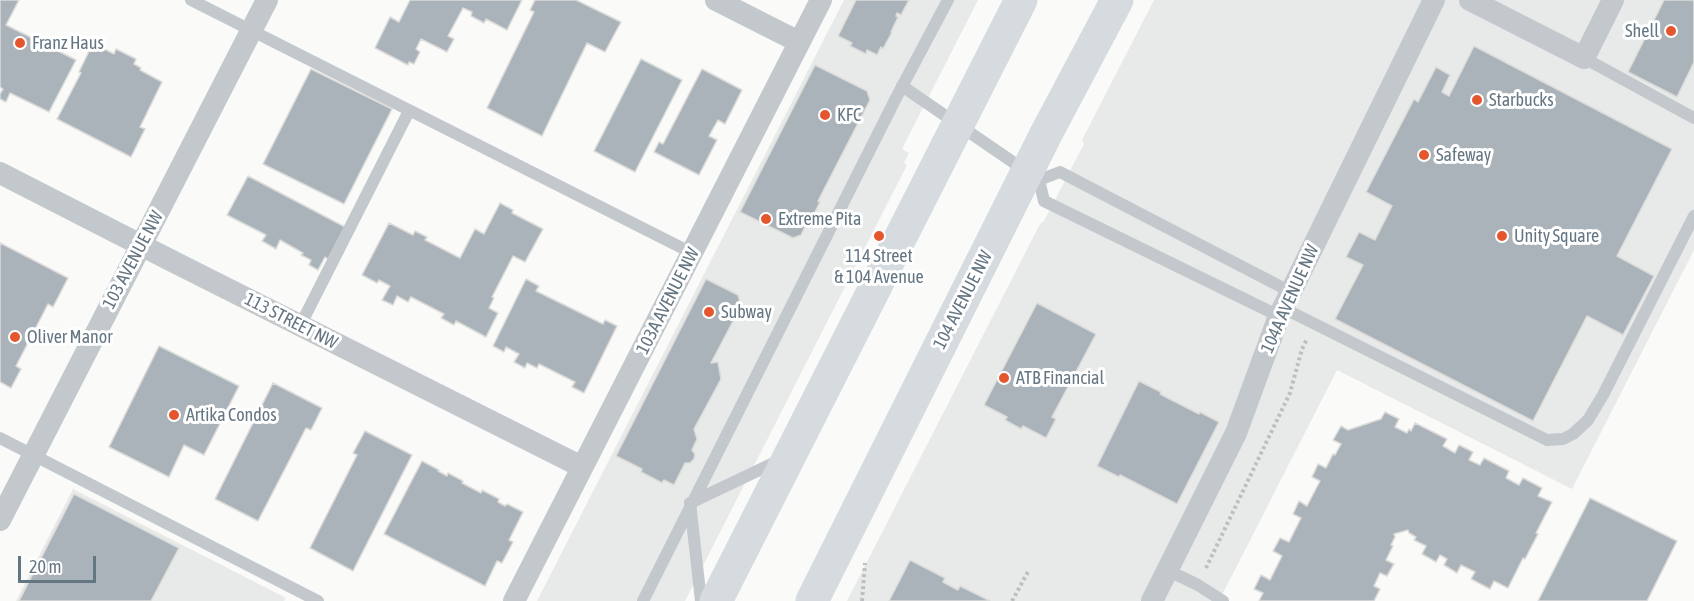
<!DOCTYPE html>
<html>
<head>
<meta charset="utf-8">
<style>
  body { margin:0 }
  #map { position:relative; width:1694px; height:601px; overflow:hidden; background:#fafaf8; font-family:"Asap Condensed",sans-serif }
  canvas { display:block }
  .scale { position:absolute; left:18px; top:556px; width:78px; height:27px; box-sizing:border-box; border:3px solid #657683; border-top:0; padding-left:8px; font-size:18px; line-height:21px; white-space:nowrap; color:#657683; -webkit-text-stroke:4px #fff; paint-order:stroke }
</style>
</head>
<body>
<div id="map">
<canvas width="1694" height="601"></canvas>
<div class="scale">20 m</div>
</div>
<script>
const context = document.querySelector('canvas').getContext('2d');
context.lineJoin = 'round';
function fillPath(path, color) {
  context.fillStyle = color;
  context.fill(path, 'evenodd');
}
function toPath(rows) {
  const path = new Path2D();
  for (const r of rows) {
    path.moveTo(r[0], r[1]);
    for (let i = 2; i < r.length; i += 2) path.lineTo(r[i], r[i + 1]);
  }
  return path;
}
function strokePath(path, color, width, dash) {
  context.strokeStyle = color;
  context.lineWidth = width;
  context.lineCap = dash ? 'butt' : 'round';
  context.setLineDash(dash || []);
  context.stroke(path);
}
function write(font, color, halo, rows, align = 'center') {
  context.font = font + ' "Asap Condensed",sans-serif';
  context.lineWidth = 6;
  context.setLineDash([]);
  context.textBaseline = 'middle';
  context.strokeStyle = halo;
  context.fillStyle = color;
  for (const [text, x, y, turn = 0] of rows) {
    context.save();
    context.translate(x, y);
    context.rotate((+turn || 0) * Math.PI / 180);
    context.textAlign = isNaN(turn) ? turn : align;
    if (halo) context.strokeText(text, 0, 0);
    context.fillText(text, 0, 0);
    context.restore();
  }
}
fillPath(toPath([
  [844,0,978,0,902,149,909,153,904,163,907,165,685,601,537,601],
  [1154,0,1694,0,1694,250,1572,489,1337,370,1219,601,847,601,1040,224,1044,221,1084,144,1082,140],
  [73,489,286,598,284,601,16,601]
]), '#e8e9e9');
const building = toPath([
  [0,0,19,0,6,25,76,60,49,112,10,93,6,102,0,99,0,94,3,89,0,87,0,0],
  [410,0,522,0,507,30,486,19,484,23,471,16,472,12,463,8,448,36,454,39,447,52,421,39,416,49,420,52,414,64,409,62,408,65,375,48,390,17,399,22,410,0],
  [535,0,576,0,621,22,605,52,587,43,542,136,487,108,534,12,530,10,535,0],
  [856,0,909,0,901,15,897,13,896,16,898,17,891,32,892,32,883,49,881,47,877,55,867,50,866,54,850,46,852,43,838,36,856,0],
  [1664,0,1694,0,1694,62,1677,97,1628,72,1664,0],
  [93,43,114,54,116,49,136,59,134,64,141,68,140,70,162,82,140,127,145,129,131,157,57,119,81,73,79,72,93,43],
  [1474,46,1672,149,1617,256,1654,276,1623,335,1587,316,1533,421,1335,319,1363,265,1346,257,1359,232,1375,240,1392,206,1366,192,1414,99,1418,102,1436,67,1450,75,1442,92,1449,96,1474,46],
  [641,59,682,80,635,172,594,151,641,59],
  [815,65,867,91,870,100,818,201,820,202,812,218,810,217,801,235,793,238,740,212,815,65],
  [311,69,392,109,344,204,263,164,311,69],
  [702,69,742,90,725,124,718,120,709,136,717,140,699,175,654,152,659,142,663,144,702,69],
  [248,176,345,227,328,259,325,257,318,270,309,265,311,260,301,255,303,253,280,240,276,249,262,241,266,235,227,215,248,176],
  [500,203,513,210,512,213,543,229,525,262,513,256,492,297,494,298,489,308,498,313,486,337,456,321,454,325,441,318,444,314,411,297,408,302,397,296,393,305,382,300,390,286,379,280,377,283,362,275,389,223,413,235,415,231,427,237,425,240,460,258,475,229,484,234,500,203],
  [0,243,68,278,53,307,48,304,16,366,21,369,11,388,0,382,0,243],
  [526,279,539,286,536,291,603,324,605,320,617,326,584,393,572,387,575,382,539,364,537,368,527,363,525,368,514,362,519,354,506,347,504,352,493,346,526,279],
  [706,279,738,295,741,306,711,363,718,362,721,379,694,429,697,439,692,450,695,454,694,459,690,463,685,463,674,485,664,480,662,483,641,472,642,469,616,456,706,279],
  [1037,303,1096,334,1052,417,1056,419,1046,438,1023,426,1021,429,1005,420,1007,417,984,405,1037,303],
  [159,346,239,386,204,455,184,445,169,477,109,447,159,346],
  [1139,381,1161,392,1160,394,1199,414,1200,412,1219,422,1177,504,1120,475,1119,477,1097,466,1139,381],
  [273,383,322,408,311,430,306,428,258,521,215,499,273,383],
  [1385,412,1399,419,1395,427,1407,433,1409,429,1411,431,1415,423,1447,439,1443,446,1455,453,1459,445,1473,452,1469,460,1480,465,1484,458,1509,471,1506,478,1519,485,1523,478,1542,488,1538,496,1552,502,1536,533,1538,534,1525,559,1523,558,1508,588,1494,581,1490,589,1471,579,1475,572,1461,565,1457,573,1444,565,1447,559,1440,555,1436,562,1422,554,1426,546,1414,540,1416,537,1409,533,1408,530,1394,534,1395,537,1391,545,1393,546,1386,560,1394,564,1387,576,1380,573,1374,586,1380,589,1374,601,1259,601,1263,593,1254,589,1261,575,1270,580,1282,556,1273,551,1280,538,1289,542,1301,518,1293,514,1299,501,1307,506,1320,481,1312,477,1318,464,1326,468,1333,454,1335,455,1341,444,1333,440,1341,426,1348,430,1381,419,1385,412],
  [365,431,412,455,353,571,310,548,357,455,353,453,365,431],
  [422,461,439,470,438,471,447,476,448,473,463,481,462,483,481,493,482,490,499,499,498,502,505,506,507,504,523,512,509,540,513,542,502,563,497,561,485,586,384,534,422,461],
  [74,494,179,548,151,601,19,601,74,494],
  [1590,498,1677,541,1647,601,1538,601,1590,498],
  [910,560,945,578,943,582,958,590,960,586,990,601,889,601,910,560]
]);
fillPath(building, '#aab3b9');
strokePath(building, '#dcdcda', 1.5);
strokePath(toPath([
  [1206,568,1290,393,1302,349,1307,339],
  [862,601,865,563],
  [1012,601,1029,570]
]), '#bbbfc2', 4, [3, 3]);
strokePath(toPath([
  [191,0,692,253],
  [1584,58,1694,118],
  [902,86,1039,180,1044,201,1279,316],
  [1039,180,1060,172,1291,292],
  [1283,308,1547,440,1563,439,1573,434,1588,420,1603,395,1694,216],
  [300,326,409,111],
  [0,438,318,601],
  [1167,570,1198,585,1223,601],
  [643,601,897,96,948,0],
  [701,601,690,503,778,461]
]), '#c3c8cc', 12);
strokePath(toPath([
  [716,0,799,42],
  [1470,0,1584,58,1613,0],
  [0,173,174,262,582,467],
  [0,520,267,0],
  [514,601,821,0],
  [1152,601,1236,433,1279,316,1434,0]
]), '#c3c8cc', 22);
strokePath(toPath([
  [716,601,1021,0],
  [812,601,1046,134,1117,0]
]), '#d6dbdf', 33);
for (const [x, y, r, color] of [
  [1671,31,6,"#e4572e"],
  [20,43,6,"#e4572e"],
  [1477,100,6,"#e4572e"],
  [825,115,6,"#e4572e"],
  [1424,155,6,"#e4572e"],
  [766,219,6,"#e4572e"],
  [879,236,6,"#e4572e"],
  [1502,236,6,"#e4572e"],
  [709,312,6,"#e4572e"],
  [15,337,6,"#e4572e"],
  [1004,378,6,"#e4572e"],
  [174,415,6,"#e4572e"]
]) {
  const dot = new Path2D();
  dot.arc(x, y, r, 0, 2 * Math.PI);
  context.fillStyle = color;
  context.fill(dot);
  strokePath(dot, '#fff', 2);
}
write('18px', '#657683', '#fff', [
  ["Shell",1659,31,"right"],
  ["Franz Haus",32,43],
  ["Starbucks",1489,100],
  ["KFC",837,115],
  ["Safeway",1436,155],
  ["Extreme Pita",778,219],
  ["Unity Square",1514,236],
  ["114 Street",879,256,"center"],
  ["& 104 Avenue",879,277,"center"],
  ["Subway",721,312],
  ["Oliver Manor",27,337],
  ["ATB Financial",1016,378],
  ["Artika Condos",186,415]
], 'left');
write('18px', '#657683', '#fff', [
  ["103 AVENUE NW",133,260,-62],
  ["104A AVENUE NW",1290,299,-66],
  ["104 AVENUE NW",963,300,-63],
  ["103A AVENUE NW",668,301,-63],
  ["113 STREET NW",291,321,27]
]);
</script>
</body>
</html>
